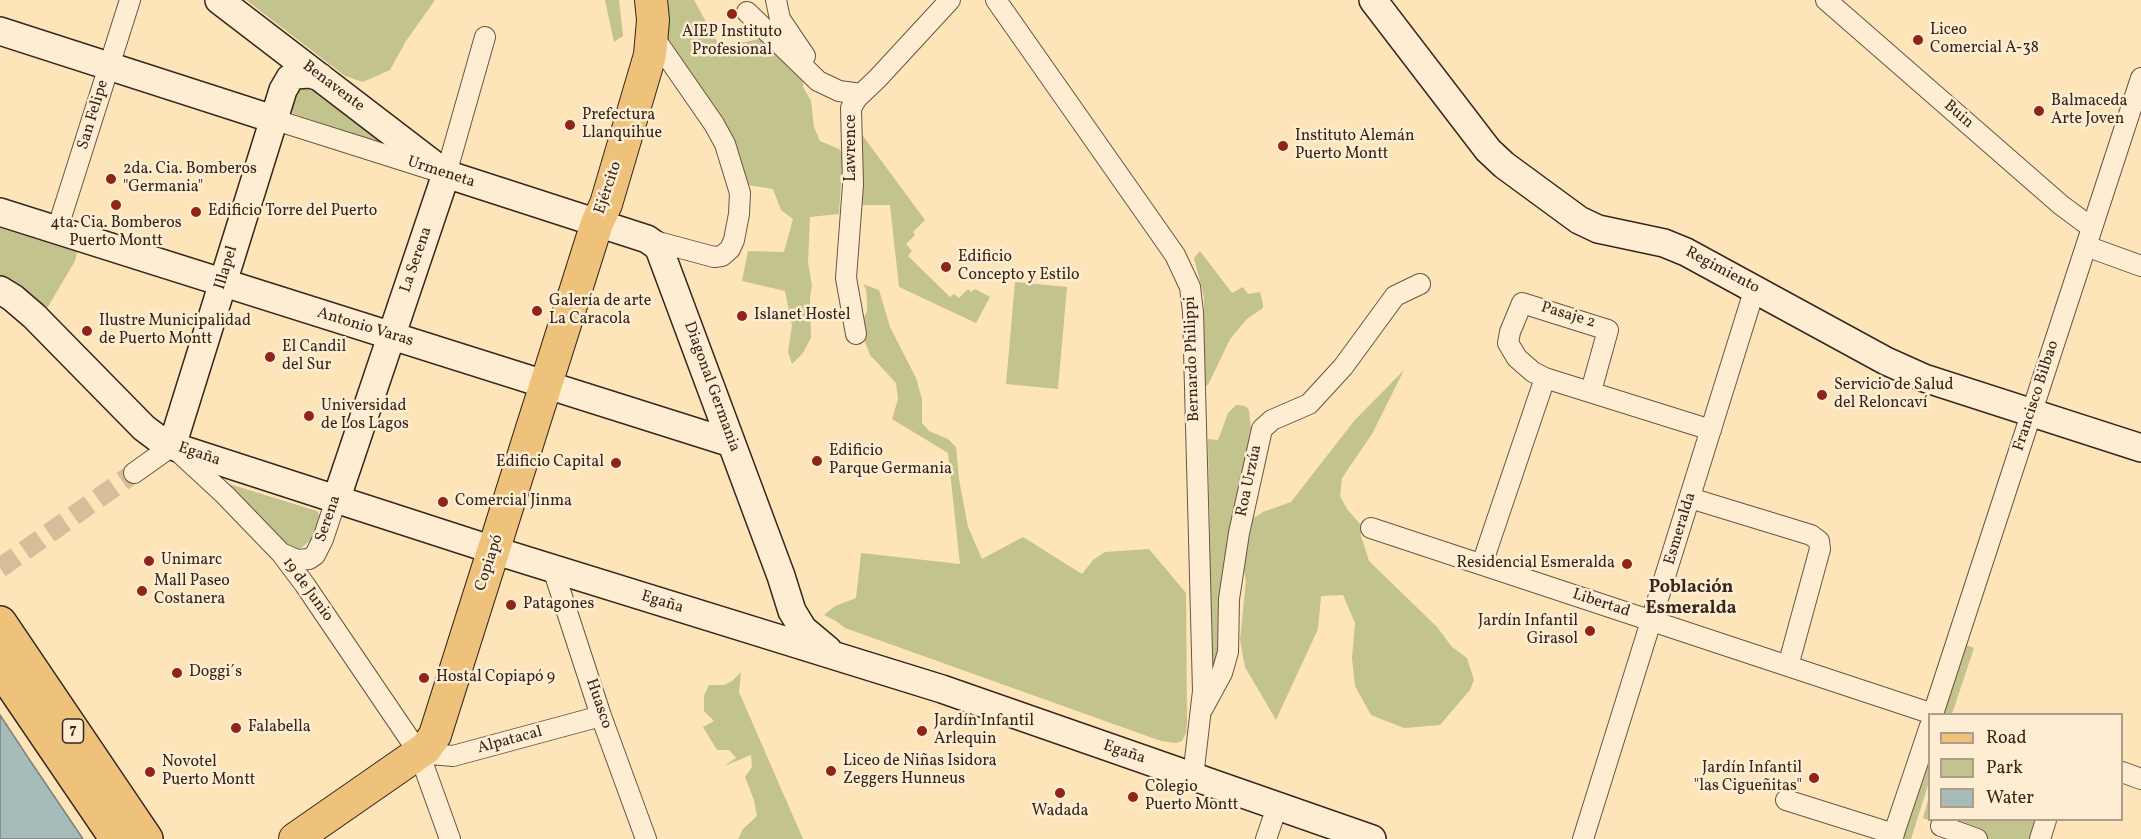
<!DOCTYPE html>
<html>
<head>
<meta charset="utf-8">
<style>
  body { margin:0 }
  #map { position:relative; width:2141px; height:839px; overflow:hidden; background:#fee4b9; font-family:Vollkorn,serif }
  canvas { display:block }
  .legend { position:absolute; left:1928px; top:713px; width:195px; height:108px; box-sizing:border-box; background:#feedd2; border:2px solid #ae9d89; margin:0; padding:8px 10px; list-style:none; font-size:18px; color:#36261c }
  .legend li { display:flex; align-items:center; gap:12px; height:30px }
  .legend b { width:30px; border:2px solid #ae9d89 }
</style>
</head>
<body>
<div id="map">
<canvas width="2141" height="839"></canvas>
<ul class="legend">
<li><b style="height:8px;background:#efc27c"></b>Road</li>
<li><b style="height:16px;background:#c3c38d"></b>Park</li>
<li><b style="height:16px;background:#a5bcba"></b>Water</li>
</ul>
</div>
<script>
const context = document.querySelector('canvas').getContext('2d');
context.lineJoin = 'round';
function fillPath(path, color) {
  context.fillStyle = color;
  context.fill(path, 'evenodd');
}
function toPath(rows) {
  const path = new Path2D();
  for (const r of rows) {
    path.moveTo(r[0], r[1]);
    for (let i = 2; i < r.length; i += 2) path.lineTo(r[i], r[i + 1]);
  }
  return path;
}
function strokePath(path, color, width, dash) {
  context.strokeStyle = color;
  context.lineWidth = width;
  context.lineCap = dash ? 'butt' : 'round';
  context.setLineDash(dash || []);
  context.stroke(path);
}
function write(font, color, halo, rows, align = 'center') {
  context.font = font + ' Vollkorn,serif';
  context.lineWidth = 5;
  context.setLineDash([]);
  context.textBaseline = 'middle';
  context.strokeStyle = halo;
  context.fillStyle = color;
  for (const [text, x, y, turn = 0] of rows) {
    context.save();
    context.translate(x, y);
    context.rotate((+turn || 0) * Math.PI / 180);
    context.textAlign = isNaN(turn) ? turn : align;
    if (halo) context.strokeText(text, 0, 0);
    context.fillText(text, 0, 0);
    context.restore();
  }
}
fillPath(toPath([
  [246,0,435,0,406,41,390,70,363,82,345,76],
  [605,0,619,0,623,36,614,42],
  [666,0,694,0,720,47,764,38,803,80,803,87,811,101,814,127,820,141,839,149,843,154,839,214,810,217,808,263,812,285,810,297,811,338,803,353,792,364,788,352,792,326,785,291,742,281,748,251,784,252,793,219,781,210,773,189,742,184,668,48],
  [305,83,379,137,379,140,375,141,283,110,290,90],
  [863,136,925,220,913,232,915,235,906,244,912,251,908,256,950,297,954,294,959,298,968,289,971,292,975,289,990,297,976,323,899,287,890,205,860,205,858,140],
  [0,228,77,252,75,261,46,310,27,291,0,275],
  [1200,251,1232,293,1243,287,1248,294,1260,292,1263,304,1263,308,1247,319,1230,339,1208,385,1203,386,1204,297,1194,258],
  [1015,282,1067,287,1058,389,1006,384],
  [863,284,879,290,890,327,916,378,922,399,922,423,929,431,948,439,956,447,959,479,968,527,982,559,1023,537,1082,574,1093,560,1105,552,1149,549,1186,593,1187,723,1186,733,1182,741,1176,743,1161,741,845,628,836,621,824,615,835,606,856,598,861,553,960,564,948,453,892,419,898,399,896,383,870,355,863,337,862,321,867,312,867,302,866,289],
  [1404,370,1372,434,1342,478,1340,496,1347,509,1361,525,1361,536,1369,561,1437,627,1452,647,1467,658,1474,680,1470,690,1440,725,1404,728,1371,715,1355,686,1352,658,1355,623,1343,595,1321,596,1318,629,1276,720,1245,667,1240,640,1246,581,1242,560,1246,523,1263,512,1291,502,1354,421],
  [1236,405,1245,406,1249,410,1252,439,1218,659,1209,681,1210,542,1208,439,1218,440,1228,413],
  [226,483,317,511,320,515,320,522,313,538,301,548,295,549,287,546],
  [1966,645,1974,648,1952,714,1943,714],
  [741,672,739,692,803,839,738,839,743,829,757,816,754,800,745,777,752,767,751,755,724,766,736,758,729,750,717,750,703,727,714,721,704,711,704,696,709,685,724,685,732,681],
  [1929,755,1929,782,1911,839,1901,839],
  [1929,797,1930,820,2041,820,2034,839,1985,839,1923,818]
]), '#c3c38d');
const water = toPath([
  [0,715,29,759,83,839,0,839,0,715]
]);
fillPath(water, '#a5bcba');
strokePath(water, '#79807b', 1.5);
strokePath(toPath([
  [0,568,134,473]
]), '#d6be9a', 20, [20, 10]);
const street = toPath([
  [776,0,780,19,805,56],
  [996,0,1175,255,1190,287,1193,312,1203,691,1193,777],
  [1826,0,2061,205,2092,228],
  [747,12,818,81,839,91,861,94],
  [285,123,446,174,485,37],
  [57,230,130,0],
  [647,239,714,257,722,256,730,249,734,240,739,214,740,193,725,144,714,124,653,36],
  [2086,246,2141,266],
  [856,334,846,278,853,185,851,108,857,98,878,78,950,0],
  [1591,391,1608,330,1522,303,1510,332,1508,343,1517,358,1533,372,1545,378,1711,430],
  [134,473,172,446,225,495,281,553,305,585,419,753,450,839],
  [1690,498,1811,535,1819,541,1820,549,1788,666],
  [1371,528,1933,714],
  [281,553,297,560,309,559,315,555,323,539,336,500],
  [1482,564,1545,378],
  [553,569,601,716,646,839],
  [1203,708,1222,673,1228,652,1229,599,1239,533,1262,429,1272,420,1309,404,1343,367,1395,296,1420,284],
  [1933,714,2141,78],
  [419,753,453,756,601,716],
  [2122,772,2141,779],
  [1786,800,1894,834],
  [1941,826,1977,839],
  [1266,839,1277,807],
  [1583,839,1755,288],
  [1892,839,1930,726],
  [2040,839,2046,820]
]);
const secondary = toPath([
  [219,0,446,174,647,239,657,246,660,251,781,576,792,611,803,629,828,650],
  [1373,0,1488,150,1504,165,1579,220,1598,229,1664,243,1686,252,1886,361,1924,378,2141,448],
  [0,31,273,119],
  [0,212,731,443],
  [0,290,13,298,34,316,144,428,160,440,172,446,493,550,942,689,1372,839],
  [172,446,283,90,290,78,295,75,310,74,320,77],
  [336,500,446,174]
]);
const primary = toPath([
  [295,839,426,748,435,735,597,223,606,204,650,55,653,20,651,0]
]);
const highway = toPath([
  [0,623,146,839],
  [0,667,117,839]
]);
strokePath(street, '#685643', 22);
strokePath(secondary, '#36261c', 30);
strokePath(primary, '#36261c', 34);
strokePath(highway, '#36261c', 36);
strokePath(street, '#feedd2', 20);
strokePath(secondary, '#feedd2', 27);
strokePath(primary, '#efc27c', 32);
strokePath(highway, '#efc27c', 33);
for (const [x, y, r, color] of [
  [732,14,6,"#8f2418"],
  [1918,40,6,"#8f2418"],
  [2039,111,6,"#8f2418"],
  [570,125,6,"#8f2418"],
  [1283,146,6,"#8f2418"],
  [111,179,6,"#8f2418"],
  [116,205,6,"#8f2418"],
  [196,212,6,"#8f2418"],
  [946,267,6,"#8f2418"],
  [537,311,6,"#8f2418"],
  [742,316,6,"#8f2418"],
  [87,331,6,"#8f2418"],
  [270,357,6,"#8f2418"],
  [1822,395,6,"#8f2418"],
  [309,416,6,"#8f2418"],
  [817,461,6,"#8f2418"],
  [616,463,6,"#8f2418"],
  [443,502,6,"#8f2418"],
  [149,561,6,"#8f2418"],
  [1627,564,6,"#8f2418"],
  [142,591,6,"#8f2418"],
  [511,605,6,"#8f2418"],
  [1590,631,6,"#8f2418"],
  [177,673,6,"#8f2418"],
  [424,678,6,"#8f2418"],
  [236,728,6,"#8f2418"],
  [922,731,6,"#8f2418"],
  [831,771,6,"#8f2418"],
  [150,772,6,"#8f2418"],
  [1814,778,6,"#8f2418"],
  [1060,793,6,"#8f2418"],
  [1133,797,6,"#8f2418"]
]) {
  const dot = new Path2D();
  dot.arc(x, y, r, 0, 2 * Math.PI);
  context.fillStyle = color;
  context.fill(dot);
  strokePath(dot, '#feedd2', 2);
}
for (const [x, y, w] of [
  [73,731,21]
]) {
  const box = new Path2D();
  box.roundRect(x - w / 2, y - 12, w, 24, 4.5);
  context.fillStyle = '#feedd2';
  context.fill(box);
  strokePath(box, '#36261c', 1.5);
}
write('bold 15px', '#36261c', null, [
  ["7",73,731]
]);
write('16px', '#36261c', '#feedd2', [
  ["Liceo",1930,31],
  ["Comercial A-38",1930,49],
  ["AIEP Instituto",732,33,"center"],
  ["Profesional",732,51,"center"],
  ["Balmaceda",2051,102],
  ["Arte Joven",2051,120],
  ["Prefectura",582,116],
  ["Llanquihue",582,134],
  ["Instituto Alemán",1295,137],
  ["Puerto Montt",1295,155],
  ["2da. Cia. Bomberos",123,170],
  ["\"Germania\"",123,188],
  ["Edificio Torre del Puerto",208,212],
  ["4ta. Cia. Bomberos",116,224,"center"],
  ["Puerto Montt",116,242,"center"],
  ["Edificio",958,258],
  ["Concepto y Estilo",958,276],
  ["Galería de arte",549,302],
  ["La Caracola",549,320],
  ["Islanet Hostel",754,316],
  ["Ilustre Municipalidad",99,322],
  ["de Puerto Montt",99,340],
  ["El Candil",282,348],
  ["del Sur",282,366],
  ["Servicio de Salud",1834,386],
  ["del Reloncaví",1834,404],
  ["Universidad",321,407],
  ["de Los Lagos",321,425],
  ["Edificio",829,452],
  ["Parque Germania",829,470],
  ["Edificio Capital",604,463,"right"],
  ["Comercial Jinma",455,502],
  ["Unimarc",161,561],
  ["Residencial Esmeralda",1615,564,"right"],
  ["Mall Paseo",154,582],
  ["Costanera",154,600],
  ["Patagones",523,605],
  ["Jardín Infantil",1578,622,"right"],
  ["Girasol",1578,640,"right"],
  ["Doggi´s",189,673],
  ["Hostal Copiapó 9",436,678],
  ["Jardín Infantil",934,722],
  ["Arlequin",934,740],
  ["Falabella",248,728],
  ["Liceo de Niñas Isidora",843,762],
  ["Zeggers Hunneus",843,780],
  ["Novotel",162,763],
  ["Puerto Montt",162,781],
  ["Jardín Infantil",1802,769,"right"],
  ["\"las Cigueñitas\"",1802,787,"right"],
  ["Colegio",1145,788],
  ["Puerto Montt",1145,806],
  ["Wadada",1060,812,"center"]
], 'left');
write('16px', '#36261c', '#feedd2', [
  ["Benavente",333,87,37],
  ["San Felipe",94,115,-73],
  ["Buin",1958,115,41],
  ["Lawrence",852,148,-90],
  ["Urmeneta",441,173,18],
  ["Ejército",609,188,-71],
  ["La Serena",417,260,-71],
  ["Illapel",227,268,-73],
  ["Regimiento",1722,271,28],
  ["Pasaje 2",1568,316,17],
  ["Antonio Varas",365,328,17],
  ["Bernardo Philippi",1193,359,-92],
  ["Diagonal Germania",711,387,70],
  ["Francisco Bilbao",2037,396,-72],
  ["Egaña",199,455,19],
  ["Roa Urzúa",1250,481,-78],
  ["Serena",329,519,-71],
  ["Esmeralda",1681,529,-73],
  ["Copiapó",490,563,-72],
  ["19 de Junio",307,590,54],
  ["Egaña",662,603,17],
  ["Libertad",1601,604,18],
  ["Huasco",598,704,71],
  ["Alpatacal",510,741,-15],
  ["Egaña",1124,753,19]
]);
write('bold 18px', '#36261c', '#feedd2', [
  ["Población",1691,589],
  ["Esmeralda",1691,610]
]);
</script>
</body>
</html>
